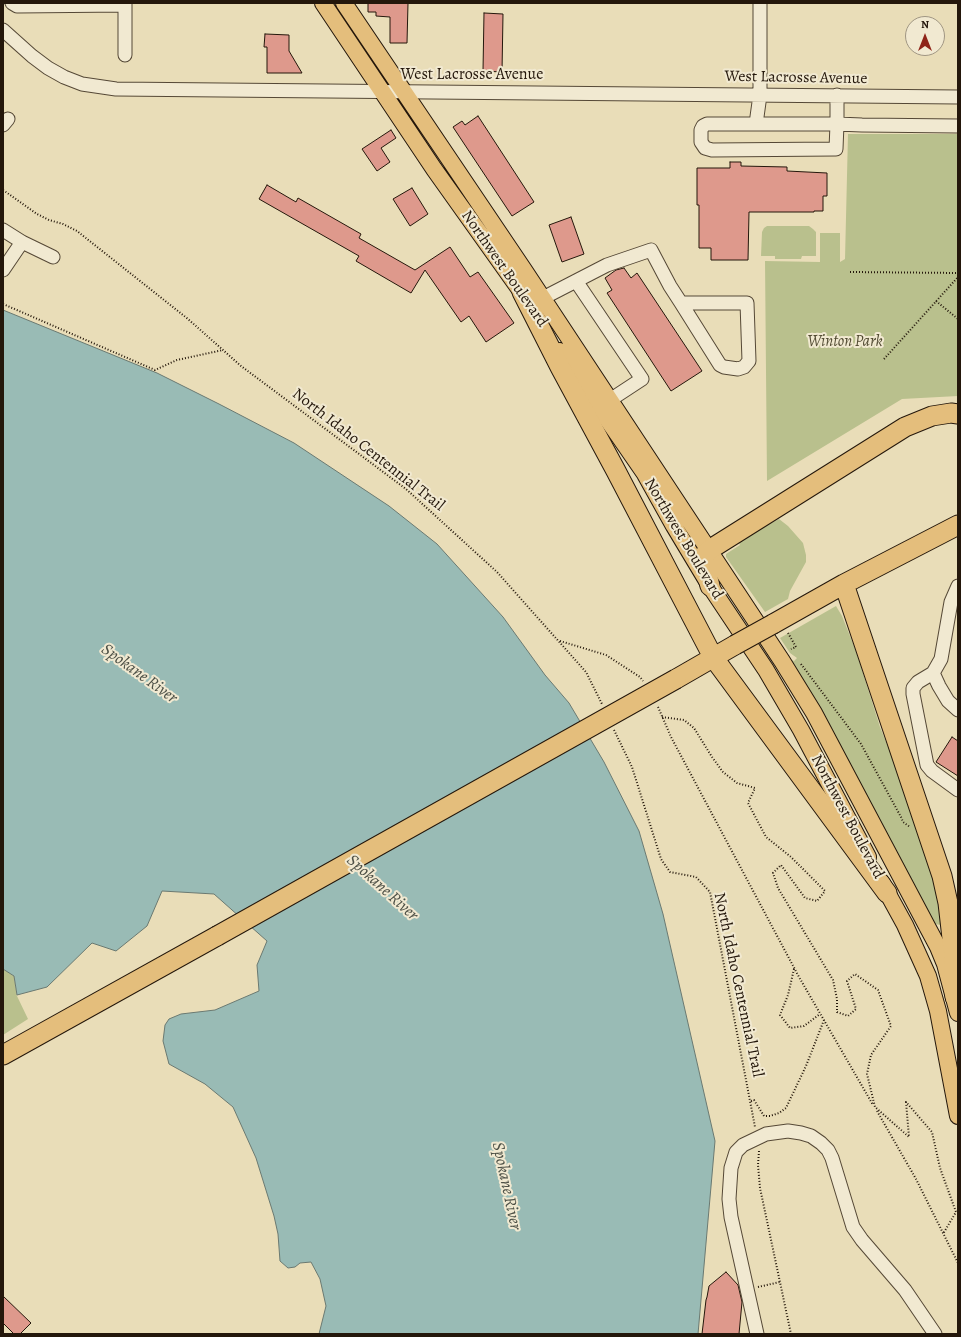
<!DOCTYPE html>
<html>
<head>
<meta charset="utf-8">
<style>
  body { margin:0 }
  #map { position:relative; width:961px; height:1337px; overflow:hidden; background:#e9ddb8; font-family:Alegreya,serif }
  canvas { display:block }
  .frame { position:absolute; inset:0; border:4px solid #24170b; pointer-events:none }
  .north { position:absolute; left:905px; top:16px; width:40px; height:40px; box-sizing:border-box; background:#f1e9d1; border:1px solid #9f9582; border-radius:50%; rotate:0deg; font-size:11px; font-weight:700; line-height:16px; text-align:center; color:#24170b }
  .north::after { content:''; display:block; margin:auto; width:14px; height:18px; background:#8f2418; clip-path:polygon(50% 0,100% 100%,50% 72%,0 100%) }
</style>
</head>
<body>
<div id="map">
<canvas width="961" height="1337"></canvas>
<div class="frame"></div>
<div class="north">N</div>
</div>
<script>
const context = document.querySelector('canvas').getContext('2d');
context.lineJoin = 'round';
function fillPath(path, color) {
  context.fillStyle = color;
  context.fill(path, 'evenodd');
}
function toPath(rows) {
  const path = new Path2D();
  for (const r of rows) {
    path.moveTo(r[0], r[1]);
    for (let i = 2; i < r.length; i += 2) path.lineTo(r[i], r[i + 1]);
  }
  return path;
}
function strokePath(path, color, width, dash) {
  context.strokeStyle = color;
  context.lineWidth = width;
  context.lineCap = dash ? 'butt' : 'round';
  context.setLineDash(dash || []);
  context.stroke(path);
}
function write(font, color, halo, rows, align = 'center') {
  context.font = font + ' Alegreya,serif';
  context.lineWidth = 4;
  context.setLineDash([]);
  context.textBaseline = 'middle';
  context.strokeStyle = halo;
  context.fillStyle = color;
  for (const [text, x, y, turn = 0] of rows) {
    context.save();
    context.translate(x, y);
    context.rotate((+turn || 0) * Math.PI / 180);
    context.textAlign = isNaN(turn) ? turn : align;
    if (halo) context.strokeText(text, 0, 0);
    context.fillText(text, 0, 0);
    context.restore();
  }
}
fillPath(toPath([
  [848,134,958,134,958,396,902,399,767,481,765,261,820,262,820,233,840,233,840,262,845,259],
  [767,226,809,226,813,229,816,232,816,256,802,256,801,259,775,259,775,256,761,256,762,232,764,228],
  [779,519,788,526,803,543,806,555,806,562,790,591,788,599,765,612,726,557,726,554,740,545,738,541],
  [836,606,842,616,856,651,880,727,898,771,942,905,941,925,935,924,862,791,785,656,794,661,797,658,790,653,780,638],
  [3,969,14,976,17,996,28,1019,3,1035]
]), '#b9c08d');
const water = toPath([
  [3,310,157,373,219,404,294,443,389,506,437,544,503,617,545,675,569,703,604,762,639,831,663,914,715,1141,698,1334,319,1334,326,1306,320,1279,311,1262,300,1263,295,1267,288,1268,280,1261,278,1234,274,1216,256,1158,233,1107,205,1084,169,1064,163,1041,165,1025,169,1019,181,1014,215,1010,259,991,257,965,267,941,214,894,162,891,147,926,116,951,92,943,47,987,17,995,14,976,3,969,3,310]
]);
fillPath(water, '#99bbb5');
strokePath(water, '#6a7971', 1);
const building = toPath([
  [368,3,408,3,407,43,390,43,390,17,376,16,376,12,368,12,368,3],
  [484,13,503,14,502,72,483,71,484,13],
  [265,34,289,35,289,51,302,73,267,73,267,47,264,47,265,34],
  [478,116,534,202,512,216,453,127,462,121,465,125,478,116],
  [391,130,396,138,381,148,390,162,377,171,362,149,391,130],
  [730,162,741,162,741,166,787,167,787,171,827,173,827,196,823,196,823,211,814,211,814,212,749,212,748,260,711,260,711,248,699,248,699,205,697,205,697,168,730,168,730,162],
  [267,185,296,202,298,198,361,234,359,238,415,270,450,247,470,277,478,272,514,323,486,342,469,316,461,322,425,270,411,293,356,261,359,256,259,199,267,185],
  [412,188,428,214,410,226,393,199,412,188],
  [571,217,584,254,562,262,549,225,571,217],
  [624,268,631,278,637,273,702,371,671,391,607,293,612,290,605,278,616,270,624,268],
  [952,737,958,741,958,776,936,762,952,737],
  [726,1272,738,1285,742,1302,739,1334,702,1334,706,1300,707,1297,709,1286,726,1272],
  [3,1296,31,1323,20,1334,14,1334,3,1323,3,1296]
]);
fillPath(building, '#de998c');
strokePath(building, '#24170b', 1);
const minor = toPath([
  [12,3,17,6,125,5],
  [125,3,125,55],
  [3,30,32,56,48,68,64,77,82,84,116,89,958,97],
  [837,95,837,124,836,149,712,150,705,148,701,142,701,130,703,126,707,124,837,124,862,125,958,126],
  [756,124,760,95,760,3],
  [3,125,8,119],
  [3,230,22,242,53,257],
  [3,270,22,242],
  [576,281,642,379,610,400],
  [543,298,607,265,651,250,670,286,681,303,720,365,724,367,738,369,744,367,749,361,747,303,681,303],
  [958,586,951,602,941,659,933,673,939,686,948,701,958,710],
  [933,673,918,682,913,688,913,694,927,765,932,771,958,790],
  [757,1334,731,1217,729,1199,731,1168,736,1152,743,1145,766,1134,788,1131,801,1133,811,1136,821,1143,828,1150,832,1158,853,1227,862,1240,905,1290,935,1334]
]);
const major = toPath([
  [323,3,434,169,528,301],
  [344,3,524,270,782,661,814,713,938,947,945,964,958,1013],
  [560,351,645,474,674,526,710,586,766,670,801,730,868,857],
  [882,883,905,925,928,976,938,1011,958,1116]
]);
const highway = toPath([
  [522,292,560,367,616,471,713,657,887,893],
  [844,584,942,876,948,903,954,956,955,997],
  [710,586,704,562,705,554,709,550,905,427,932,416,951,413,958,414],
  [773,624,844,584,958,525],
  [676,679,735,645],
  [3,1055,217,936]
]);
strokePath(minor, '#554836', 15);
strokePath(major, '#24170b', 18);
strokePath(highway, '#24170b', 21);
strokePath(toPath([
  [3,190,37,214,49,220,63,224,77,231,188,319,241,366,406,489,497,572,586,672,602,704],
  [850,272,958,273],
  [936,301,958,319],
  [3,304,155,370,177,360,223,350],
  [884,359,958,277],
  [788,633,796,647,791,649],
  [560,641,606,655,640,677,643,681],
  [801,664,861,744,901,817,903,822,910,827],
  [658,707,671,737,799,977,873,1105],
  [662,717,684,720,694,728,712,757,723,772,737,783,755,788,748,803,766,837,791,857,825,891,817,901,805,898,781,865,773,873,778,888,833,980,837,999,837,1012,848,1016,856,1009,847,981,855,974,878,990,891,1026,871,1055,867,1074,875,1107,909,1137,906,1102,932,1132,940,1168,956,1212,943,1234],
  [614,730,632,767,661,859,670,872,696,877,710,892,755,1127],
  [794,969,788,995,780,1015,790,1028,804,1026,820,1014],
  [751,1101,754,1100,764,1116,770,1116,779,1113,786,1108,806,1066,824,1020],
  [877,1111,916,1179,958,1263],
  [759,1151,758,1165,760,1188,791,1334],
  [758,1287,780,1282]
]), '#24170b', 2, [1, 2]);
strokePath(minor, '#f1e9d1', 13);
strokePath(major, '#e4be7c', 16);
strokePath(highway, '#e4be7c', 19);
const highwayBridge = toPath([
  [735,645,773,624],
  [217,936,676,679]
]);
strokePath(highwayBridge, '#24170b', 21, []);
strokePath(highwayBridge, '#e4be7c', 19);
write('16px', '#24170b', '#f1e9d1', [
  ["West Lacrosse Avenue",472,75],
  ["West Lacrosse Avenue",796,78,1],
  ["Northwest Boulevard",504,269,55],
  ["North Idaho Centennial Trail",368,450,38],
  ["Northwest Boulevard",683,539,59],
  ["Northwest Boulevard",847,817,62],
  ["North Idaho Centennial Trail",738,985,78]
]);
write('italic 16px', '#514a32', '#f1e9d1', [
  ["Winton Park",845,342]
]);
write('italic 17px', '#4d5046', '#f1e9d1', [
  ["Spokane River",139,674,36],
  ["Spokane River",382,888,42],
  ["Spokane River",506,1186,78]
]);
</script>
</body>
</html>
